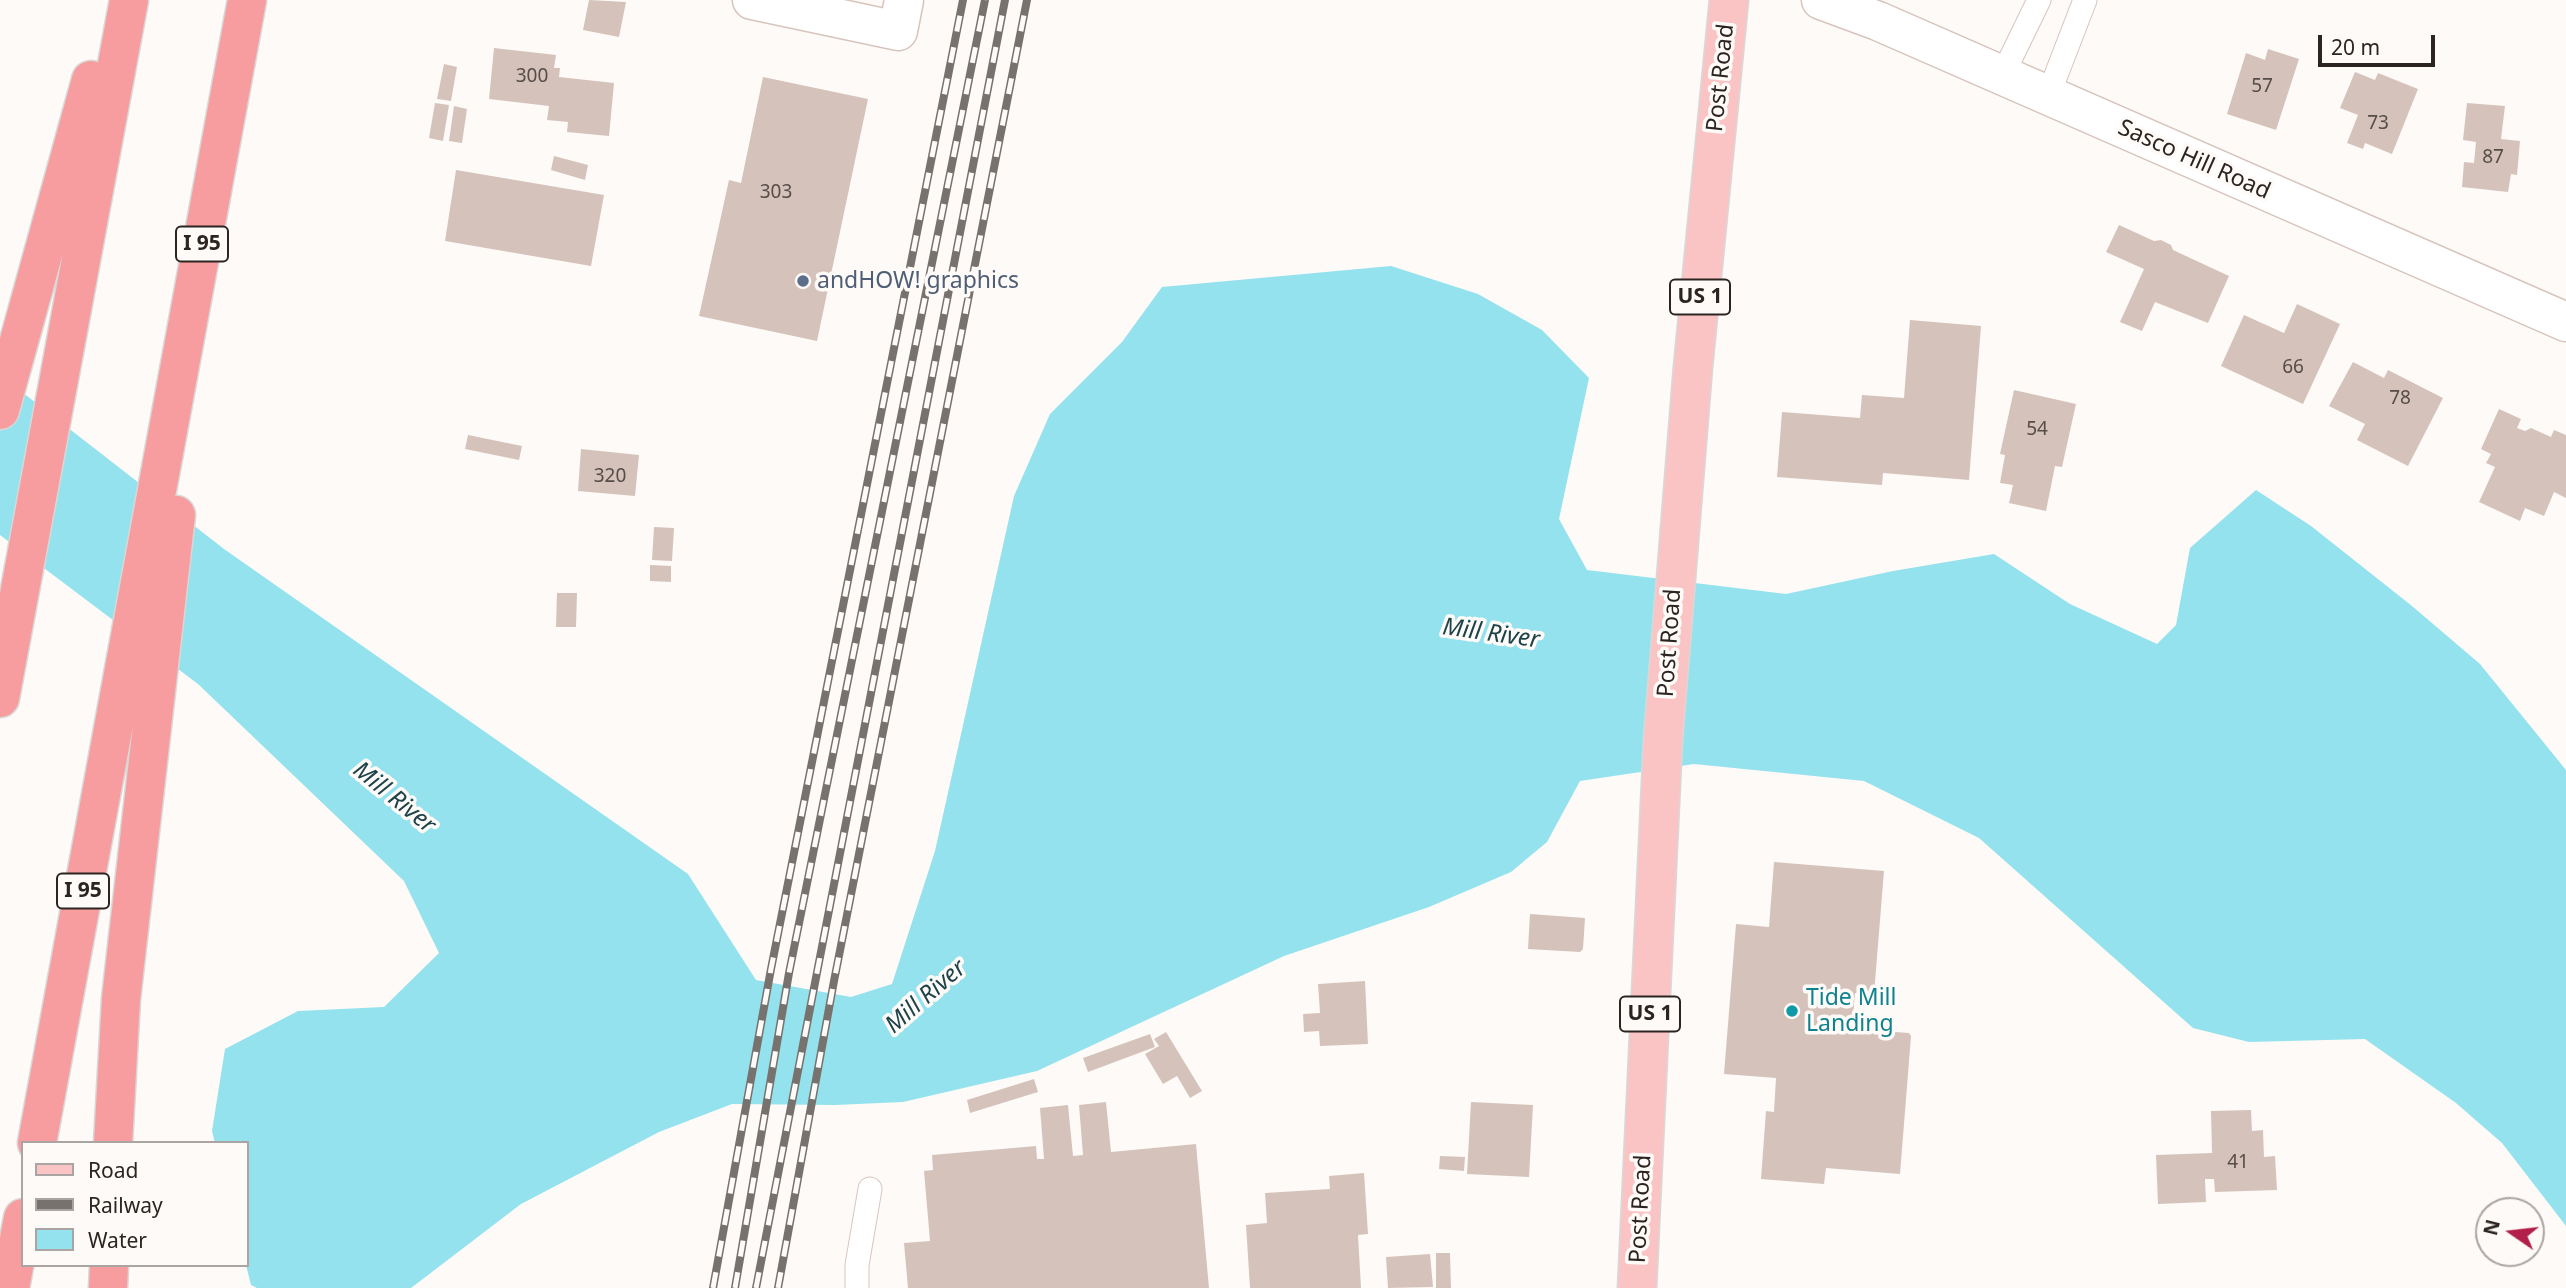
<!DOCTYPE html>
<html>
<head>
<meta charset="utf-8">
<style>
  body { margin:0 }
  #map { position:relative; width:2566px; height:1288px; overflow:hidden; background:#fefaf8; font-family:"Noto Sans",sans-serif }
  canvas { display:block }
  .legend { position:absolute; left:21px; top:1141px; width:228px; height:126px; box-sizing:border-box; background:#fefaf8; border:2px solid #aaa4a2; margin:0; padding:9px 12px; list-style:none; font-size:21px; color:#2b2421 }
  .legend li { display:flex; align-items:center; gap:14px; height:35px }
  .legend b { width:35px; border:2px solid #aaa4a2 }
  .north { position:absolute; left:2475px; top:1197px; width:70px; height:70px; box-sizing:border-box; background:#fefaf8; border:2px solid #aaa4a2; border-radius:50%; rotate:284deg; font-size:19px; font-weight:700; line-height:28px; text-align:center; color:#2b2421 }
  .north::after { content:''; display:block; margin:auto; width:24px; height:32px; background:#b2204a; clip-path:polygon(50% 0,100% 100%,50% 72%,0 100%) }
  .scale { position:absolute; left:2318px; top:35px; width:117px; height:32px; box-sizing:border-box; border:4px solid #2b2421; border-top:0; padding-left:9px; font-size:21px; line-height:24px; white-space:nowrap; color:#2b2421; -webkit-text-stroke:5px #fefaf8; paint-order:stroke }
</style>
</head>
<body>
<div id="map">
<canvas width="2566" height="1288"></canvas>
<ul class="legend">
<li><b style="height:9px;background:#fac4c5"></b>Road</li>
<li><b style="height:9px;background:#78726f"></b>Railway</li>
<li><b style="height:19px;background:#93e2ed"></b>Water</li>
</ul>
<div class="north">N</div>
<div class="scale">20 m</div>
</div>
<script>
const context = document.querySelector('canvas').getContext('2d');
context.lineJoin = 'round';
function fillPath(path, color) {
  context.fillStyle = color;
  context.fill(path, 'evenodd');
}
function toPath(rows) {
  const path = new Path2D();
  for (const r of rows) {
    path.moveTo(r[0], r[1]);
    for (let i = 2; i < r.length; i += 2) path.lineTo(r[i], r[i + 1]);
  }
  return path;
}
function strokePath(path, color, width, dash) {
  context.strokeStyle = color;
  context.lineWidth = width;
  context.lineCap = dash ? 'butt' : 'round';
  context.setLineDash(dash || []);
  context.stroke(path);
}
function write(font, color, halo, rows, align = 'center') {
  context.font = font + ' "Noto Sans",sans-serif';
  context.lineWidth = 7;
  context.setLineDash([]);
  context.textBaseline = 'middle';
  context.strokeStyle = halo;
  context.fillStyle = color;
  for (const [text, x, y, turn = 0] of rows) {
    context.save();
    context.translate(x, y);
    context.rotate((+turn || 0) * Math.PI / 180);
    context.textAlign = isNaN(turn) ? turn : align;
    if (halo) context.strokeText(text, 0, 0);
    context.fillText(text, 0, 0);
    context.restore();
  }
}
fillPath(toPath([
  [1391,266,1478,294,1542,330,1589,378,1559,519,1587,570,1786,594,1893,571,1994,554,2070,604,2157,644,2176,625,2190,548,2256,490,2311,526,2412,606,2480,664,2566,770,2566,1226,2502,1143,2456,1103,2365,1039,2249,1042,2193,1028,1979,838,1864,781,1694,764,1580,781,1547,842,1511,872,1429,907,1284,956,1037,1071,903,1102,835,1105,732,1104,659,1132,521,1204,411,1288,257,1288,251,1285,246,1265,247,1143,215,1143,212,1131,225,1049,298,1011,384,1007,439,953,404,881,198,684,0,535,0,375,224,549,688,874,756,980,851,997,892,984,935,851,1014,496,1050,414,1122,342,1162,287]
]), '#93e2ed');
fillPath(toPath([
  [589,0,626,2,619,37,583,30],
  [494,48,556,55,554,68,560,68,559,77,614,83,609,136,567,132,568,122,547,120,549,106,489,99],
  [2268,49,2299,59,2276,130,2227,114,2246,53,2265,60],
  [444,64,457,67,451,101,437,99],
  [2355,72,2375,80,2378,73,2418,89,2392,154,2365,143,2363,149,2347,143,2358,115,2340,108],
  [763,77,868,99,817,341,699,316,729,180,741,183],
  [435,103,449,105,443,141,429,138],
  [2467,103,2505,106,2501,139,2520,141,2517,175,2511,174,2508,192,2462,187,2464,162,2474,163,2476,142,2463,140],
  [454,106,467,109,462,143,449,141],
  [554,156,588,165,585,180,551,170],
  [456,170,604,195,591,266,445,241],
  [2119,225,2154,241,2161,240,2171,245,2173,250,2229,276,2208,323,2155,302,2142,331,2120,322,2144,269,2106,252],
  [2297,304,2340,324,2303,404,2221,366,2244,315,2284,333],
  [1910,320,1981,326,1969,480,1883,473,1882,485,1777,477,1782,412,1860,418,1862,395,1904,398],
  [2353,362,2384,378,2388,370,2443,398,2408,466,2357,440,2365,424,2329,406],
  [2014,390,2076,404,2062,467,2055,466,2046,511,2009,503,2013,485,2000,483,2005,455,2000,454],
  [2499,409,2521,419,2517,428,2525,431,2531,428,2551,437,2554,430,2566,435,2566,498,2554,492,2544,516,2525,508,2520,521,2479,502,2495,467,2486,463,2491,454,2481,449],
  [468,435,522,446,519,460,465,449],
  [581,449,639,455,635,496,578,491],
  [654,527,674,528,672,561,652,560],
  [650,565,671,566,671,582,650,581],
  [557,593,577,593,576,627,556,627],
  [1774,862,1884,871,1874,994,1855,993,1852,1029,1909,1033,1911,1036,1900,1174,1826,1168,1824,1184,1761,1179,1766,1111,1774,1112,1776,1078,1724,1074,1736,924,1769,927],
  [1530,914,1585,918,1583,949,1580,952,1528,949],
  [1365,981,1368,1044,1320,1046,1319,1031,1304,1032,1303,1014,1320,1013,1318,984],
  [1166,1032,1202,1091,1190,1098,1177,1076,1163,1084,1145,1054,1159,1046,1154,1039],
  [1150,1034,1155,1047,1088,1072,1083,1058],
  [1034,1079,1038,1092,970,1113,967,1100],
  [1106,1102,1111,1152,1196,1144,1209,1288,908,1288,904,1243,930,1241,924,1171,933,1170,932,1155,1036,1146,1037,1159,1044,1159,1040,1108,1068,1105,1073,1156,1083,1155,1079,1105],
  [1471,1102,1533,1105,1529,1177,1467,1174],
  [2251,1110,2252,1131,2263,1130,2264,1157,2275,1156,2277,1190,2215,1192,2214,1179,2205,1179,2206,1202,2158,1204,2156,1155,2212,1153,2211,1111],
  [1440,1156,1465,1157,1464,1171,1439,1169],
  [1364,1173,1368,1234,1358,1235,1361,1288,1250,1288,1246,1225,1267,1223,1265,1193,1330,1189,1329,1176],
  [1436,1253,1450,1253,1451,1288,1436,1288],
  [1430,1254,1433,1287,1388,1288,1386,1257]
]), '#d5c3bb');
const lane = toPath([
  [2002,76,2039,0],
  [2048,96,2085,0],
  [857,1288,857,1265,870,1189]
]);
const street = toPath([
  [752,0,898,31,904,0]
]);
const secondary = toPath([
  [1821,0,1878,21,2566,322]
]);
const primary = toPath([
  [1637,1288,1663,740,1693,367,1729,0]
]);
const highway = toPath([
  [0,410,91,80],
  [0,698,129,0],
  [37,1143,247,0],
  [113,1143,121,999,176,515],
  [10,1288,23,1218],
  [108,1288,109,1265]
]);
strokePath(lane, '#d7c4bd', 25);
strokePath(street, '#d7c4bd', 41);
strokePath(secondary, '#d7c4bd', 41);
strokePath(primary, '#d9d8d7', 41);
strokePath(highway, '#d9d8d7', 41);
strokePath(lane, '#fff', 23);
strokePath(street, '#fff', 38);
strokePath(secondary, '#fff', 38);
strokePath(primary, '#fac4c5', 38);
strokePath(highway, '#f79d9f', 38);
const rail = toPath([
  [713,1288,771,969,963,0],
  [735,1288,789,973,985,0],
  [756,1288,1005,0],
  [778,1288,834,981,1027,0]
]);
strokePath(rail, '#78726f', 8);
strokePath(rail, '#fefaf8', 5, [16]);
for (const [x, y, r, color] of [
  [803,281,7,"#5c6f8a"],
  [1792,1011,7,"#0f9aa8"]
]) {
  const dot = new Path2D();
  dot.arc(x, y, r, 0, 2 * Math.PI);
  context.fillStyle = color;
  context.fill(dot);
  strokePath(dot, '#fefaf8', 2.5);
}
write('19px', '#564c48', null, [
  ["300",532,77],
  ["57",2262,87],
  ["73",2378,124],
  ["87",2493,158],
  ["303",776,193],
  ["66",2293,368],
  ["78",2400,399],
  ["54",2037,430],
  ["320",610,477],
  ["41",2238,1163]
]);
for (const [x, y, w] of [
  [202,244,52],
  [1700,297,60],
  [83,891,52],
  [1650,1014,60]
]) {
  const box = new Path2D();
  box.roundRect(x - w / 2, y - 17.5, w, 35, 5);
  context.fillStyle = '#fefaf8';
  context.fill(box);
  strokePath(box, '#2b2421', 2);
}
write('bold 21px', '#2b2421', null, [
  ["I 95",202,244],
  ["US 1",1700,297],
  ["I 95",83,891],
  ["US 1",1650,1014]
]);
write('23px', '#2b2421', '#fefaf8', [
  ["Post Road",1721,78,-84],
  ["Sasco Hill Road",2194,160,24],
  ["Post Road",1670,643,-86],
  ["Post Road",1641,1209,-87]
]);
write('23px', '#4e5e75', '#fefaf8', [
  ["andHOW! graphics",817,281]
], 'left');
write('23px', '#0d838f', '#fefaf8', [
  ["Tide Mill",1806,998],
  ["Landing",1806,1024]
], 'left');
write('italic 24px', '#1d4348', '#fefaf8', [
  ["Mill River",1491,634,8],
  ["Mill River",394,798,39],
  ["Mill River",926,997,-41]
]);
</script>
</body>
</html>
